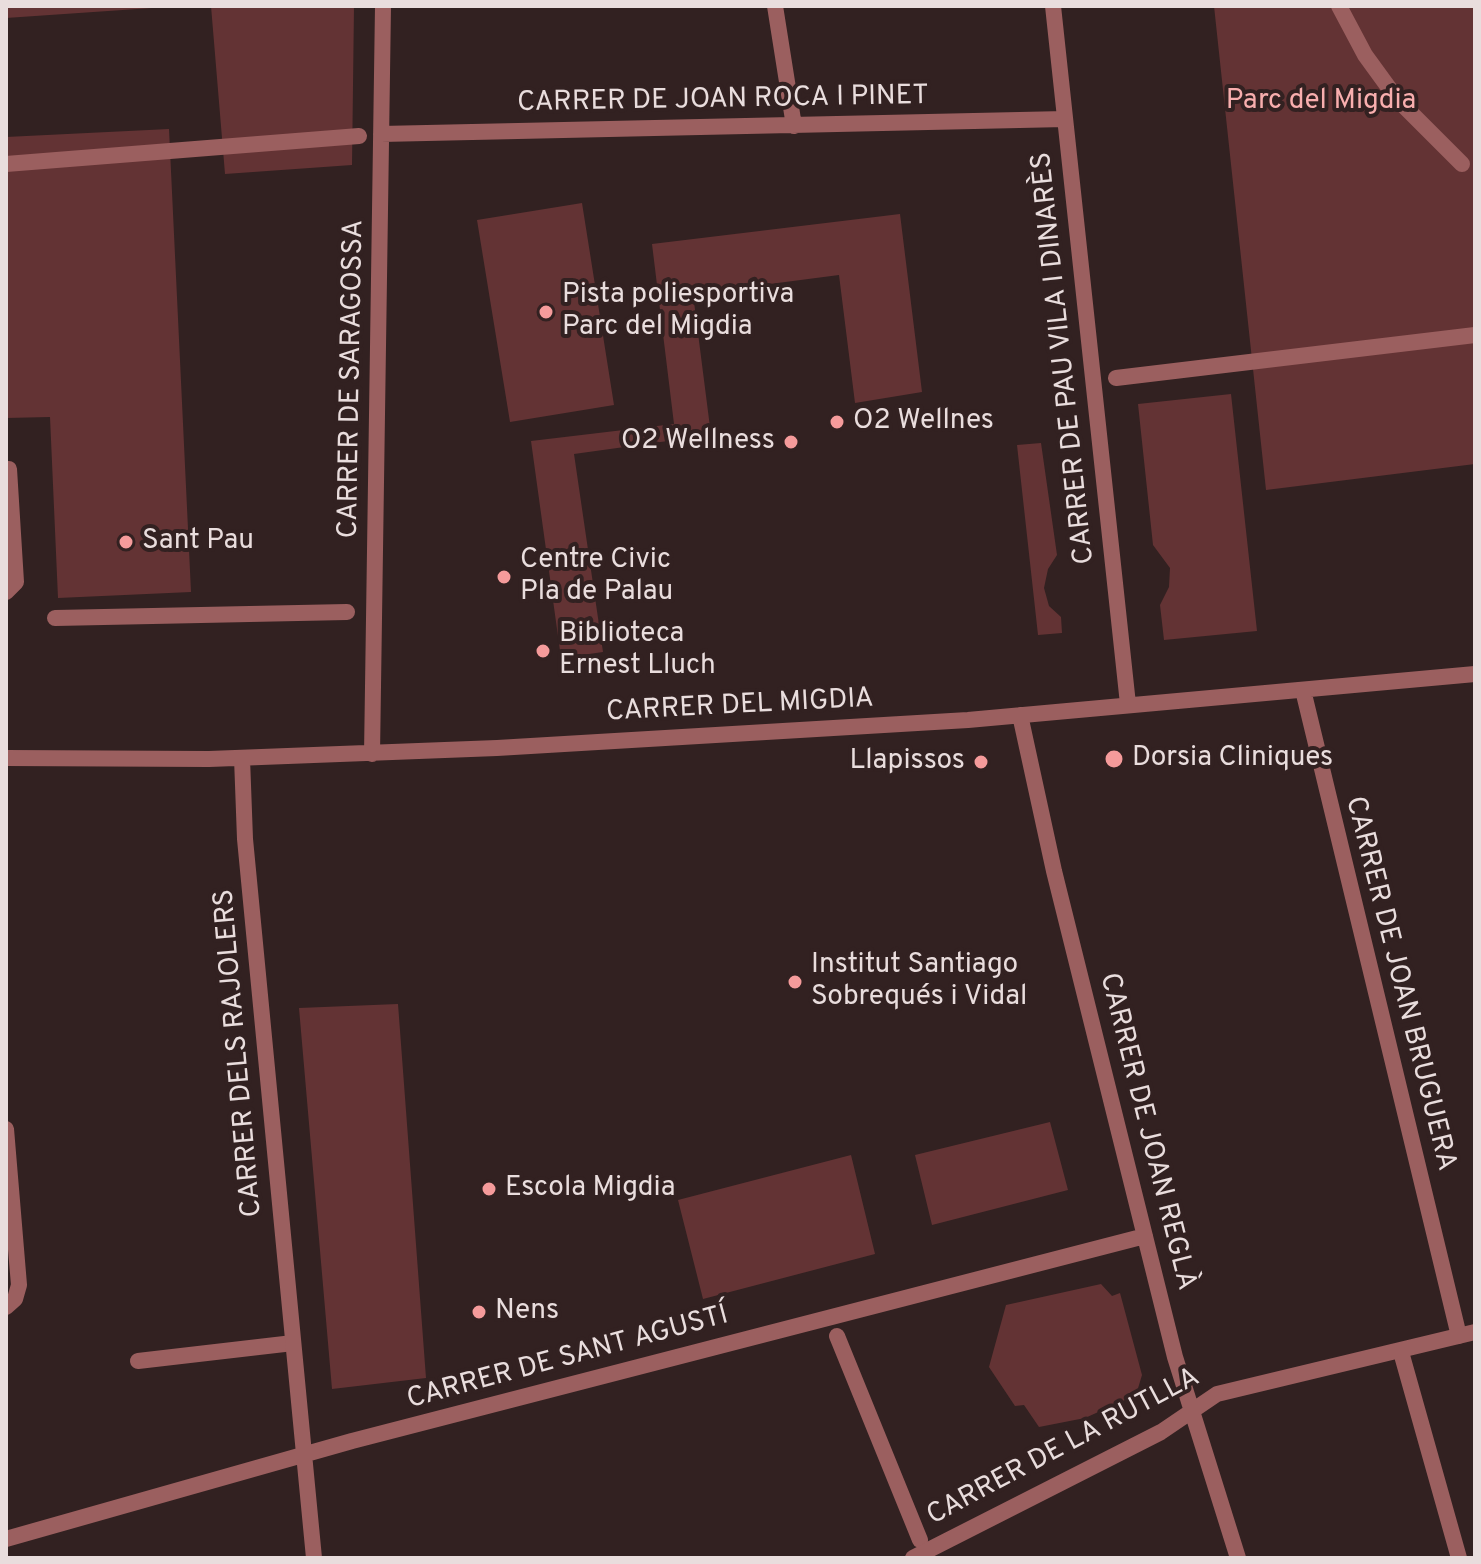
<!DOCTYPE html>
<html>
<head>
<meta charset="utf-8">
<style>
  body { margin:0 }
  #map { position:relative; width:1481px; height:1564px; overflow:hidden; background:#322121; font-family:Overpass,sans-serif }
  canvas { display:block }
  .frame { position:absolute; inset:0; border:8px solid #e9dddd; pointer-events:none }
</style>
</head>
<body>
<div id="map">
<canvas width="1481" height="1564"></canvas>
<div class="frame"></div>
</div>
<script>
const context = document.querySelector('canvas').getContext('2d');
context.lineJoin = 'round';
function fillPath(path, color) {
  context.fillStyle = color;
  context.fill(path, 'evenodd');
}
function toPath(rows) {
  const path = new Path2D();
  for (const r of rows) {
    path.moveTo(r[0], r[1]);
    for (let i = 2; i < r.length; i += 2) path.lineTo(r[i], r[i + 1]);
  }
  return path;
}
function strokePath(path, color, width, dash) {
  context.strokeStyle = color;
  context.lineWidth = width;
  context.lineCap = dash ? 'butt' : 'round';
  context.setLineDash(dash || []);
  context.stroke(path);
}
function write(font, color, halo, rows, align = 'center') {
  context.font = font + ' Overpass,sans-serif';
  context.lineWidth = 8;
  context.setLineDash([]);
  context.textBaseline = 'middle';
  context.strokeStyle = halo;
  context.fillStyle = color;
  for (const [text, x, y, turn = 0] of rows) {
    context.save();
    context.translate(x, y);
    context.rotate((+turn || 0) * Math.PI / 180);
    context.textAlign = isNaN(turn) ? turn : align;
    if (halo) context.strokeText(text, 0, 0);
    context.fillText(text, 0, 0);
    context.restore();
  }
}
fillPath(toPath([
  [6,6,181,6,6,18],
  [211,6,354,6,352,165,225,174],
  [1214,6,1475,6,1475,464,1266,490],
  [169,129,191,592,58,598,50,417,6,418,6,137],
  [582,203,614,405,510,422,477,220],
  [900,214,922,392,855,403,839,275,693,294,711,435,574,454,603,652,561,658,531,441,674,424,652,244],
  [1231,394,1257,631,1164,640,1160,605,1169,587,1170,568,1153,545,1138,404],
  [1041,443,1057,555,1048,569,1044,588,1049,606,1061,617,1062,633,1038,635,1017,445],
  [398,1004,426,1378,332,1389,299,1008],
  [1050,1122,1068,1190,932,1225,915,1155],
  [851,1155,875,1254,703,1299,678,1200],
  [1101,1284,1112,1296,1120,1293,1142,1375,1136,1395,1085,1418,1039,1427,1024,1405,1015,1406,989,1367,1006,1305]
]), '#633334');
strokePath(toPath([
  [138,1361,293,1343]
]), '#9b5f5f', 16);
strokePath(toPath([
  [1339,6,1365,55,1397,99,1462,164],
  [6,164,359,136],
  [1116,378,1475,335],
  [55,618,347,612],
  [837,1336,920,1540]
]), '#9b5f5f', 16);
strokePath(toPath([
  [775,6,794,126],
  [1053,6,1128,704],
  [381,134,1065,119],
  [6,592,16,582,9,469],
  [1303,690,1459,1336],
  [1020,715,1054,871,1175,1357,1238,1558],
  [372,754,383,6],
  [6,758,209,759,497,748,968,720,1475,674],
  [242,758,245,839,314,1558],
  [6,1129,19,1285,15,1299,6,1307],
  [1401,1352,1459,1558],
  [6,1539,352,1441,1145,1236],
  [913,1558,1161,1432,1217,1394,1475,1332]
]), '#9b5f5f', 16);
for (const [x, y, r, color] of [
  [546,312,8,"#f59b9b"],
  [837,422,8,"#f59b9b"],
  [791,442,8,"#f59b9b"],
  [126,542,8,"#f59b9b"],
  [504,577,8,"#f59b9b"],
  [543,651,8,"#f59b9b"],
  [1114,759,10,"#f59b9b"],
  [981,762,8,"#f59b9b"],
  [795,982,8,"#f59b9b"],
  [489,1189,8,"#f59b9b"],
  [479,1312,8,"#f59b9b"]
]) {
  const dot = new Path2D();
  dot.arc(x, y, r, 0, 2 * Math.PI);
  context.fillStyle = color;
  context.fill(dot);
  strokePath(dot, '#322121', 3);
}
write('28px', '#e9dddd', '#322121', [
  ["CARRER DE JOAN ROCA I PINET",723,101,-1],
  ["CARRER DE PAU VILA I DINARÈS",1065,358,-96],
  ["CARRER DE SARAGOSSA",353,379,-89],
  ["CARRER DEL MIGDIA",740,707,-3],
  ["CARRER DE JOAN BRUGUERA",1399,984,76],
  ["CARRER DELS RAJOLERS",240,1053,-95],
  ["CARRER DE JOAN REGLÀ",1146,1132,76],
  ["CARRER DE SANT AGUSTÍ",568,1359,-15],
  ["CARRER DE LA RUTLLA",1064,1448,-28]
]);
write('28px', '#f8aeae', '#322121', [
  ["Parc del Migdia",1321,102]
]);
write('28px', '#e9dddd', '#322121', [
  ["Pista poliesportiva",562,296],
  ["Parc del Migdia",562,328],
  ["O2 Wellnes",853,422],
  ["O2 Wellness",775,442,"right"],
  ["Sant Pau",142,542],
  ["Centre Civic",520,561],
  ["Pla de Palau",520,593],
  ["Biblioteca",559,635],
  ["Ernest Lluch",559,667],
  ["Dorsia Cliniques",1132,759],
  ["Llapissos",965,762,"right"],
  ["Institut Santiago",811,966],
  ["Sobrequés i Vidal",811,998],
  ["Escola Migdia",505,1189],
  ["Nens",495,1312]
], 'left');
</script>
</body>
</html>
